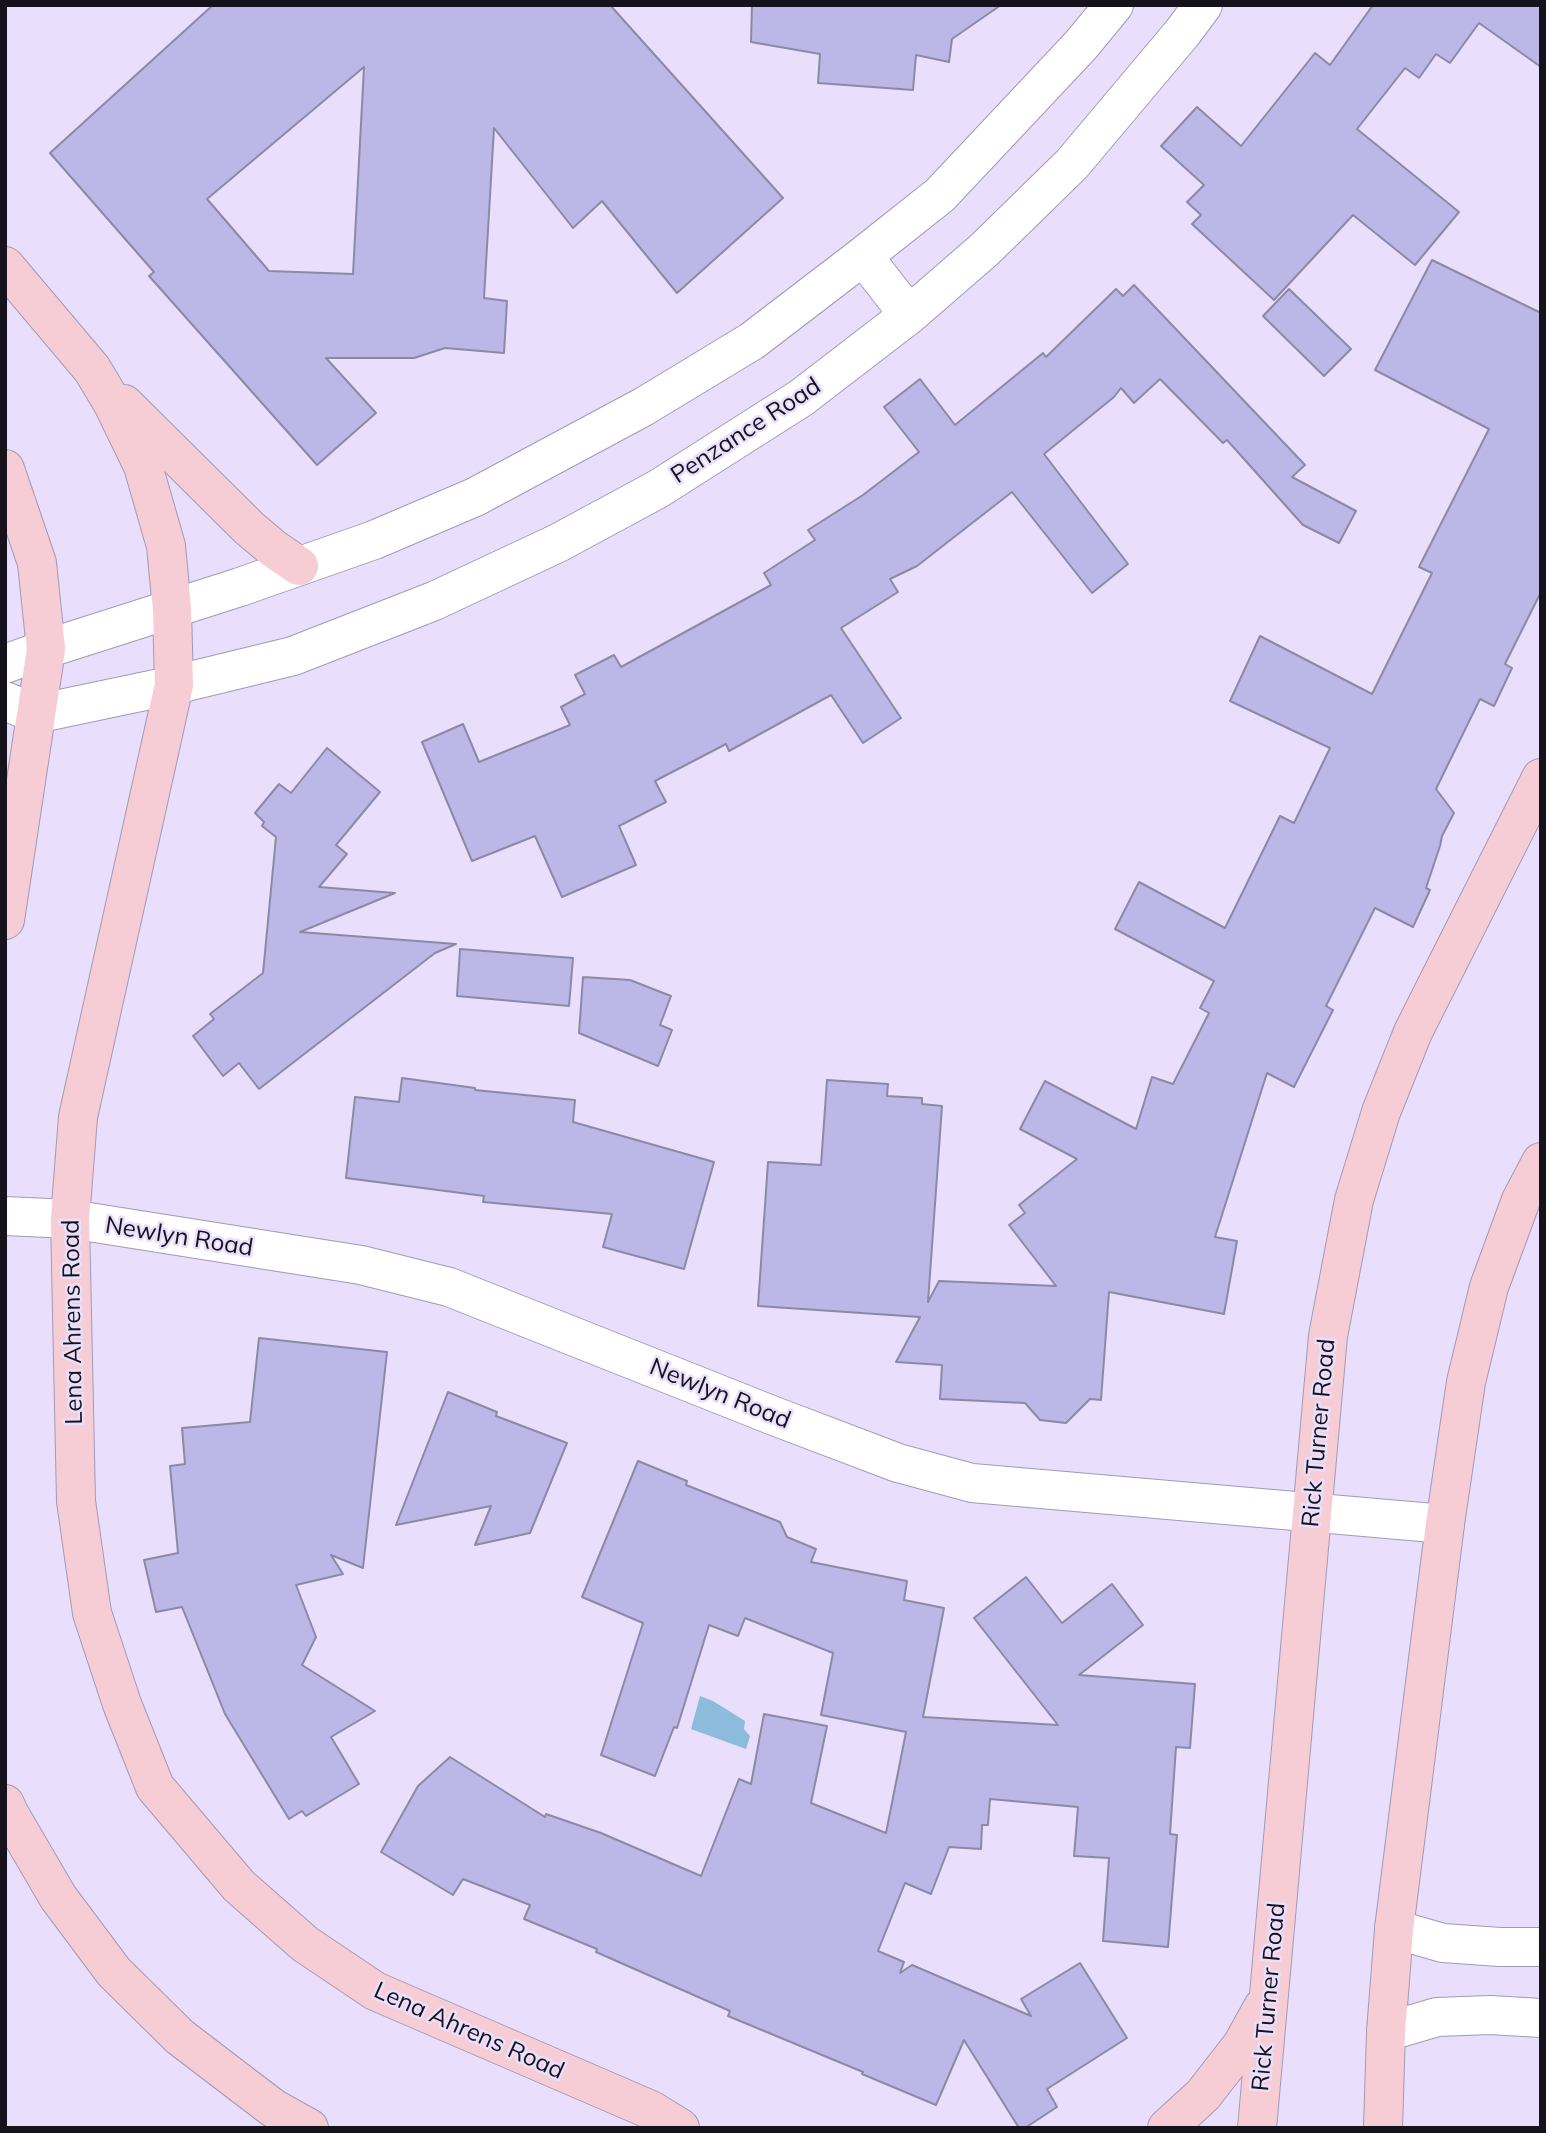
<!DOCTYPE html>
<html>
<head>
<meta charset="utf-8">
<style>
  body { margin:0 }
  #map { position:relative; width:1546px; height:2133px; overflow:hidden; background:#e9dffd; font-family:Mulish,sans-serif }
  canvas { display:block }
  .frame { position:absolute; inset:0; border:7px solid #15121b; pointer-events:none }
</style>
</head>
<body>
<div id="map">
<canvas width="1546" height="2133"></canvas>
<div class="frame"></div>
</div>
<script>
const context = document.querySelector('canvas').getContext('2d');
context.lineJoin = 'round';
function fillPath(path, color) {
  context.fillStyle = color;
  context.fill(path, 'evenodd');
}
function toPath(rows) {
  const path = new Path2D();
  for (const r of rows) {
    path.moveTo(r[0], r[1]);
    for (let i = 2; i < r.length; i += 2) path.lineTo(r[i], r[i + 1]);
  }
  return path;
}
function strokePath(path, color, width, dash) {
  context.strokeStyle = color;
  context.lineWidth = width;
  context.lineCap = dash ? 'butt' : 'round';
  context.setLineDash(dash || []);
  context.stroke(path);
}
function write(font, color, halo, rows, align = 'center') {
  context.font = font + ' Mulish,sans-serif';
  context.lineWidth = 5;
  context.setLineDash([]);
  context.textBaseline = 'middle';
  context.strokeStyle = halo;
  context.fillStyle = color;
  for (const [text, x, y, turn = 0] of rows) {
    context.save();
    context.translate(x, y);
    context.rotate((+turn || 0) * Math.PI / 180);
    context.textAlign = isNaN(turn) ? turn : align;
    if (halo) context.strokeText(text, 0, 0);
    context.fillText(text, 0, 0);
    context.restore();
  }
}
fillPath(toPath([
  [700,1696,713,1701,745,1721,744,1729,750,1736,746,1749,691,1729]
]), '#8dbbdb');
const building = toPath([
  [213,5,610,5,783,198,677,293,602,201,573,228,494,128,484,298,507,301,504,353,445,348,414,358,326,358,376,413,317,465,149,276,154,272,50,153,213,5],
  [364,67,353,274,269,271,207,199,364,67],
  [752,5,1001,5,952,39,949,62,916,55,913,90,818,83,820,54,751,42,752,5],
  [1373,5,1541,5,1541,67,1479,23,1450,63,1436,54,1419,78,1405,68,1357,129,1459,212,1415,265,1353,215,1274,300,1192,224,1201,215,1187,202,1204,185,1161,146,1197,107,1241,146,1315,53,1330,65,1373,5],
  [1432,260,1541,313,1541,592,1505,664,1512,668,1494,706,1480,699,1436,789,1454,813,1442,836,1440,846,1426,888,1430,890,1413,927,1375,908,1326,1006,1333,1010,1294,1087,1267,1073,1215,1237,1237,1241,1224,1314,1109,1292,1101,1400,1090,1399,1066,1423,1040,1420,1025,1403,940,1399,942,1365,896,1362,920,1317,758,1306,768,1162,821,1165,827,1080,888,1084,887,1096,922,1098,922,1104,942,1106,928,1302,939,1281,1056,1286,1009,1225,1025,1213,1019,1205,1077,1159,1020,1129,1045,1081,1136,1129,1152,1077,1173,1084,1209,1013,1200,1008,1214,981,1115,929,1139,882,1225,928,1280,816,1294,823,1330,748,1230,701,1260,636,1372,694,1432,573,1419,567,1489,429,1375,370,1432,260],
  [1134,285,1305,465,1292,477,1356,511,1339,543,1303,525,1227,440,1223,443,1160,379,1134,403,1121,388,1114,397,1044,454,1128,564,1092,593,1012,492,917,566,890,579,898,592,841,628,901,718,863,743,831,695,729,751,726,744,655,781,666,802,619,826,636,865,562,897,535,836,472,861,422,742,463,724,479,762,570,725,561,707,585,694,575,675,614,655,621,667,771,585,764,573,815,540,808,530,863,495,919,452,884,407,920,379,955,425,1043,353,1046,357,1116,289,1123,296,1134,285],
  [1289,289,1351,349,1324,376,1263,316,1289,289],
  [327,748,380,792,336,845,347,854,319,887,395,893,300,932,456,944,435,953,259,1089,239,1063,223,1076,193,1036,214,1019,210,1014,263,973,276,837,262,826,264,822,255,813,279,784,291,793,327,748],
  [460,949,573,958,569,1006,457,996,460,949],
  [583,977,630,980,671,996,660,1025,672,1030,658,1066,579,1033,583,977],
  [402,1078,475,1088,475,1090,575,1100,573,1122,714,1162,684,1269,603,1247,612,1214,483,1202,484,1196,346,1178,355,1097,399,1102,402,1078],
  [259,1338,387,1352,363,1568,331,1555,343,1574,296,1585,316,1637,302,1665,375,1711,331,1737,359,1784,306,1816,302,1811,289,1819,225,1714,182,1607,156,1612,144,1560,178,1553,170,1466,185,1464,182,1428,250,1422,259,1338],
  [448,1392,497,1412,496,1416,567,1443,530,1533,475,1545,491,1506,396,1525,448,1392],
  [638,1461,687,1481,686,1485,780,1522,787,1537,816,1549,811,1562,907,1581,904,1600,944,1608,923,1717,1058,1725,974,1618,1026,1577,1062,1623,1112,1584,1143,1625,1079,1675,1195,1684,1190,1748,1176,1747,1170,1834,1177,1835,1168,1947,1103,1941,1109,1858,1074,1856,1078,1807,990,1799,988,1825,982,1825,981,1849,949,1847,931,1894,905,1883,878,1951,904,1962,900,1973,912,1965,1031,2016,1021,1999,1080,1963,1127,2038,1047,2089,1057,2107,1025,2128,1019,2128,964,2040,936,2105,862,2074,863,2072,728,2016,730,2011,596,1952,597,1949,524,1919,530,1905,463,1879,453,1895,381,1852,418,1786,450,1757,545,1817,546,1814,601,1833,701,1876,739,1779,751,1784,764,1714,827,1726,811,1803,886,1833,906,1732,821,1715,833,1653,745,1618,738,1636,709,1625,677,1728,674,1727,655,1776,601,1755,643,1623,582,1597,638,1461]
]);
fillPath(building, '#bcb7e6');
strokePath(building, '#8c89a5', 2);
const minor = toPath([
  [863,256,909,315],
  [5,664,46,649,240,587,374,540,475,497,643,407,752,341,863,256,940,195,1081,45,1114,5],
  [5,701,36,714,174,685,293,656,434,601,558,543,658,489,801,398,909,315,984,250,1072,164,1183,32,1203,5],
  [5,1216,70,1219,361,1265,449,1287,774,1416,898,1463,972,1483,1445,1524],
  [1394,1929,1443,1943,1500,1947,1541,1947],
  [1386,2032,1437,2017,1490,2015,1541,2018]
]);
const secondary = toPath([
  [5,266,92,369,113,404,143,466,166,546,172,609,174,685,78,1117,70,1219,76,1501,92,1613,122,1704,155,1787,239,1886,305,1944,375,1991,651,2110,680,2128],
  [124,404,249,528,274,549,299,566],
  [5,469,37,563,46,649,5,920],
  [5,1804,9,1813,58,1897,114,1972,180,2037,273,2108,309,2128],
  [1167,2128,1203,2095,1242,2045,1263,2007],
  [1257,2128,1328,1336,1354,1200,1381,1112,1413,1032,1541,778],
  [1383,2128,1386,2032,1394,1929,1445,1524,1466,1382,1489,1287,1521,1200,1541,1162]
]);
strokePath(minor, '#a299b5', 40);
strokePath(secondary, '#a299b5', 40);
strokePath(minor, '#fff', 38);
strokePath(secondary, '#f7cdd5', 38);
write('24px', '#15121b', '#e9dffd', [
  ["Penzance Road",746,431,-33],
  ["Newlyn Road",179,1237,9],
  ["Lena Ahrens Road",73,1322,-91],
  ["Newlyn Road",720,1394,22],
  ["Rick Turner Road",1319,1433,-85],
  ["Rick Turner Road",1269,1997,-85],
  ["Lena Ahrens Road",469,2031,24]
]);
</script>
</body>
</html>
